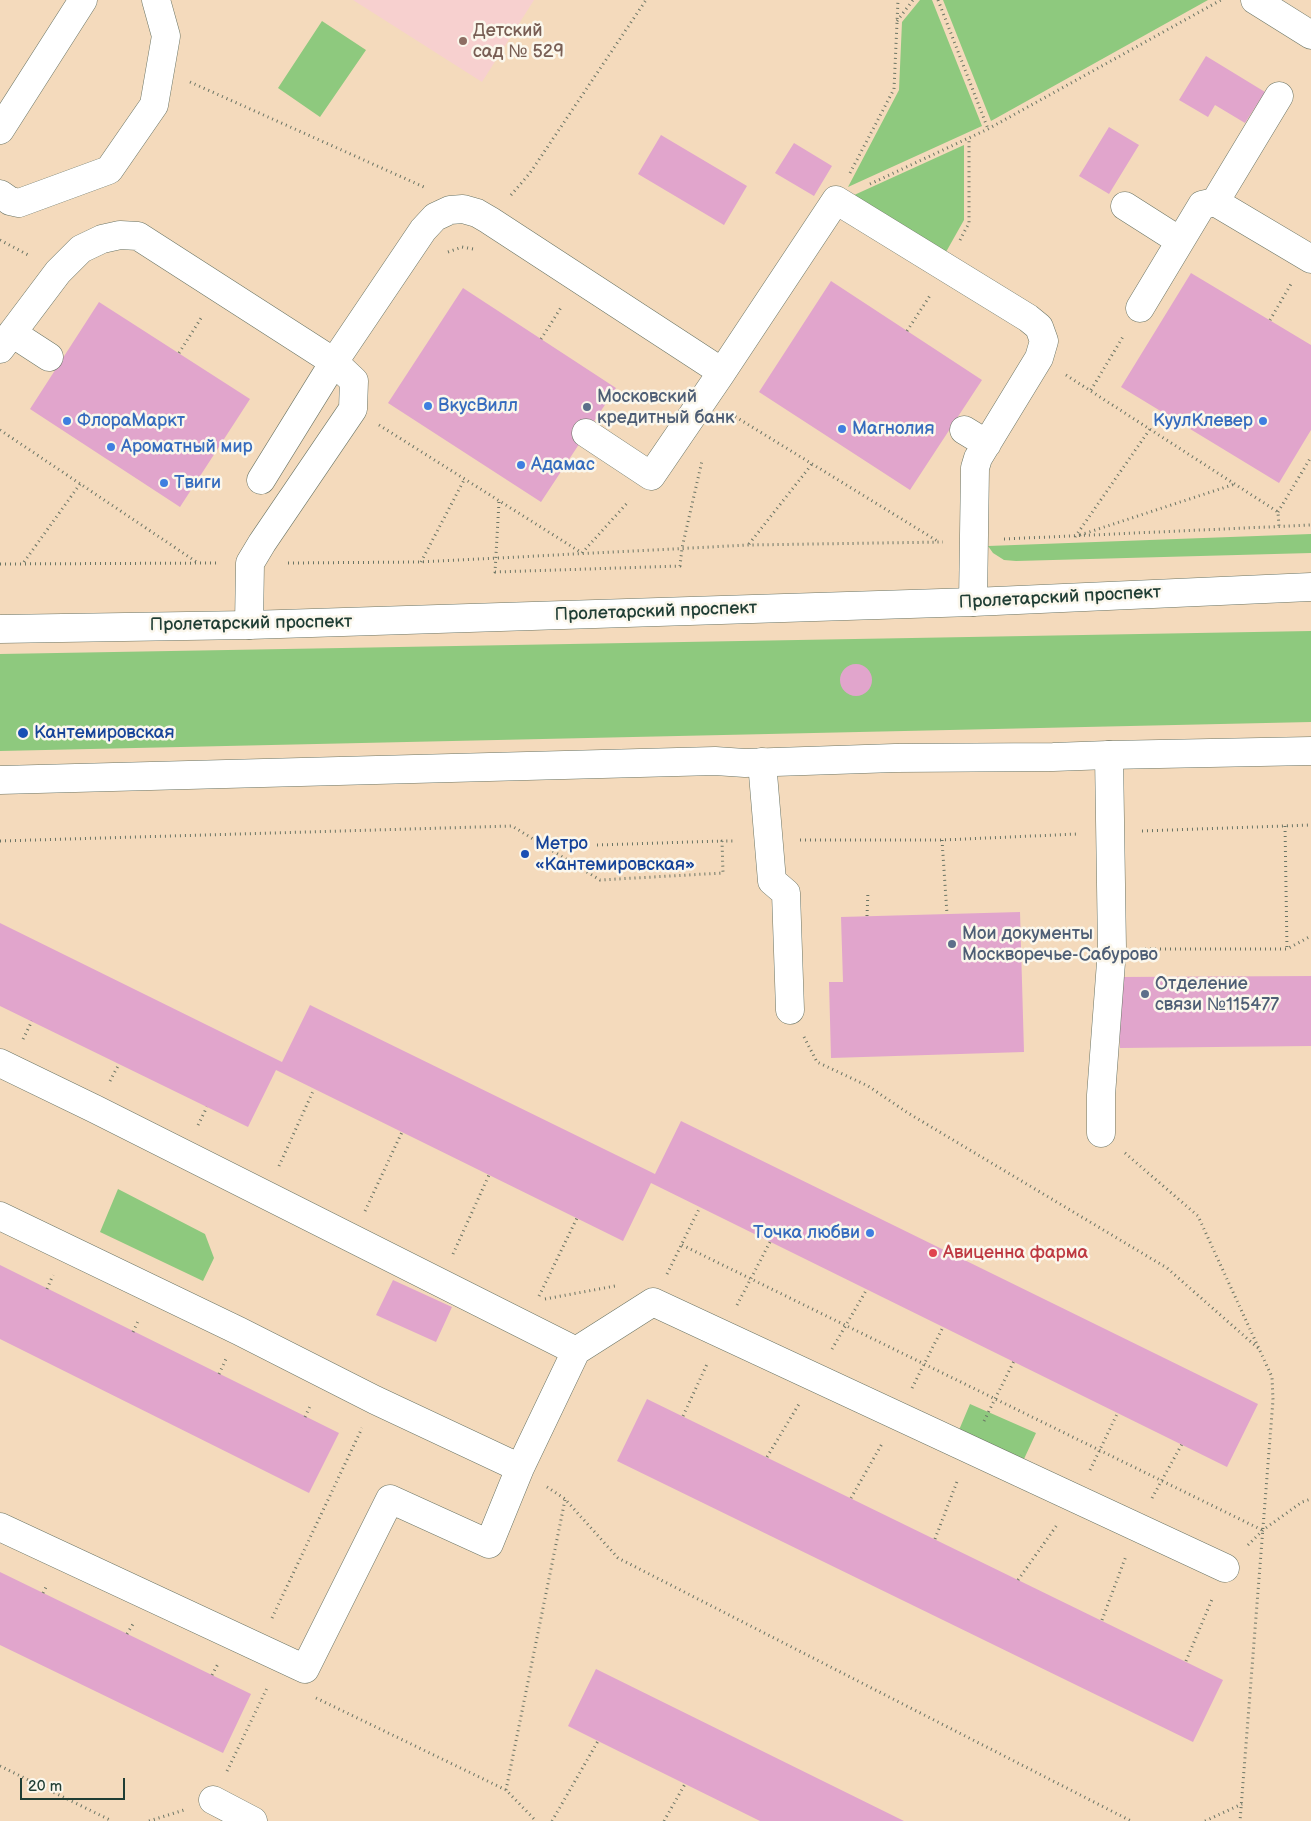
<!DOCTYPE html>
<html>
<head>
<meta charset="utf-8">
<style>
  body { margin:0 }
  #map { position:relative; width:1311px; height:1821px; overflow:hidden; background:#f4dabc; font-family:"Balsamiq Sans",sans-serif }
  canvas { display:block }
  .scale { position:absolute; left:20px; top:1778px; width:105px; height:22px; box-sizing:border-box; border:2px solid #1f3d34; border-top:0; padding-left:6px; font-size:15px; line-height:18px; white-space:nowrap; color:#1f3d34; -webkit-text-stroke:4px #fbf7ec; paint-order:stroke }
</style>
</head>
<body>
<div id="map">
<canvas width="1311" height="1821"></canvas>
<div class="scale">20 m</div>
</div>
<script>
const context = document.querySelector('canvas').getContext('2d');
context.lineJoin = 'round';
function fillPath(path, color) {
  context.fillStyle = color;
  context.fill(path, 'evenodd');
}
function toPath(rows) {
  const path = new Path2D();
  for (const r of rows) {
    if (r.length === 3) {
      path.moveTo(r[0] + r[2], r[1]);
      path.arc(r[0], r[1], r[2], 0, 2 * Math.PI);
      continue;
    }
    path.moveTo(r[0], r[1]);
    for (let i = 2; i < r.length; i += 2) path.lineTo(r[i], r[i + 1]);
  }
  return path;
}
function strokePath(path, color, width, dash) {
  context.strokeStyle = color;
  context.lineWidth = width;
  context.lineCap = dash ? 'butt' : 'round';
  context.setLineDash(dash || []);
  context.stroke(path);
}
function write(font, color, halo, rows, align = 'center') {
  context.font = font + ' "Balsamiq Sans",sans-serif';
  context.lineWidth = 5;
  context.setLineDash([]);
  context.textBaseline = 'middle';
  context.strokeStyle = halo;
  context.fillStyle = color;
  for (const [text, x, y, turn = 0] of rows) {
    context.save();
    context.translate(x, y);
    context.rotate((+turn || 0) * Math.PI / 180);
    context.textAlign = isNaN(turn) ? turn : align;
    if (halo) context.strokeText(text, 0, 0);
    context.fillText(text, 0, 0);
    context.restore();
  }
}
fillPath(toPath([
  [353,0,534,0,482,82]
]), '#f7d0cf');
fillPath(toPath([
  [920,0,932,0,982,126,848,187,899,90,902,22],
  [943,0,1208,0,991,121],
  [322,21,366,50,320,117,278,88],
  [964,145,964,220,946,252,852,196],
  [1311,534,1311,553,1016,561,1004,560,993,553,988,546],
  [1311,631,1311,722,0,751,0,654],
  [118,1189,205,1234,214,1258,203,1281,100,1232],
  [970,1404,1036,1433,1024,1459,959,1430]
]), '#8ec97e');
fillPath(toPath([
  [1206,56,1265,92,1245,123,1215,105,1208,117,1179,100],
  [1109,127,1139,145,1109,194,1079,176],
  [661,135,747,186,724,225,638,174],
  [794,143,832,166,814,196,775,173],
  [1191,273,1311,345,1311,430,1279,483,1121,387],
  [831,281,982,380,910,490,759,392],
  [463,288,616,388,541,502,388,403],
  [99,302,250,399,180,507,30,409],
  [856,680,16],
  [1020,912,1024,1052,831,1058,829,982,843,982,841,917],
  [0,923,282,1062,310,1005,655,1174,681,1121,1258,1404,1227,1467,651,1183,623,1241,276,1070,248,1127,0,1006],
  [1311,976,1311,1046,1120,1048,1119,977],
  [0,1265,339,1433,309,1493,0,1339],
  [393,1280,452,1307,436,1342,376,1315],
  [647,1399,1223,1680,1193,1742,617,1461],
  [0,1572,251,1694,223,1753,0,1645],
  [596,1669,904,1821,760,1821,598,1741,568,1726]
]), '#e1a5cc');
const minor = toPath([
  [1255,0,1311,35],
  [0,130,83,0],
  [0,194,10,201,19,203,109,170,154,105,166,36,156,0],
  [1215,202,1311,259],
  [1125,206,1180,241],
  [1140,308,1202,205,1215,202,1279,96],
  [12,333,49,357],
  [0,349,58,272,81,249,102,239,120,235,138,236,334,362,354,381,353,409,262,543,250,563,249,625],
  [722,372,836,200,1028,318,1039,327,1044,341,1039,358,978,458,975,468,973,602],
  [964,430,987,444],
  [261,480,334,362,423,230,435,217,450,210,463,209,477,213,489,220,722,372,651,476,586,433],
  [762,762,772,881,786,893,790,1010],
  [0,1063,95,1109,576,1351,653,1302,1225,1568],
  [1101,1133,1101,1095,1112,949,1109,755],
  [0,1216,239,1331,375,1400,520,1468,576,1351],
  [0,1527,305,1669,390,1499,489,1544,520,1468],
  [213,1800,253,1821]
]);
const major = toPath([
  [0,629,249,625,973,602,1311,587],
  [0,780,715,761,745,763,895,758,1053,757,1109,755,1311,751]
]);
strokePath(minor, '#6a7464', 29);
strokePath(major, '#6a7464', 29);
strokePath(toPath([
  [938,0,988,129],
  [897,21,913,0],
  [190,82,424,187],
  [850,173,894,89,898,0],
  [870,184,988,129,1221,0],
  [511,195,530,173,646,0],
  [0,240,30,256],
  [960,240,969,223,969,139],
  [448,252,462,247,473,249],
  [1270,320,1291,284],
  [907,331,931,294],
  [541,339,562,306],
  [179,353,203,315],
  [1066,375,1278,512,1279,526],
  [1091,390,1124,335],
  [731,414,939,542],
  [379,425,582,553,629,501],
  [0,430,198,563],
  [499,502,495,572,680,566,682,548,702,461],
  [1278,512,1311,457],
  [1080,535,1235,484],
  [1075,537,1150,429],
  [1004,539,1311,525],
  [749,544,812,464],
  [24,562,80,484],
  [421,562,464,480],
  [288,563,420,562,749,545,943,542],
  [0,564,219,563],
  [1285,826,1287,949],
  [1142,831,1311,825],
  [800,840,942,840,1078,834],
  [942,840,947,914],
  [0,841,512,826,600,880,723,873,722,841,736,841],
  [597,845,722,841],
  [867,916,868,891],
  [1145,949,1287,949,1311,936],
  [804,1037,817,1062,868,1086,908,1113,1167,1268,1259,1349],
  [23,1039,32,1021],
  [110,1081,119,1064],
  [198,1125,207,1107],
  [1125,1153,1198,1216,1272,1377,1273,1400,1240,1821],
  [279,1166,314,1089],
  [365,1211,402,1132],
  [682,1245,1262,1530],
  [453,1254,489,1175],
  [667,1274,700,1207],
  [47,1289,53,1275],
  [539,1296,577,1218],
  [545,1299,615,1286],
  [737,1305,770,1242],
  [133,1332,139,1319],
  [832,1349,867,1289],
  [219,1374,226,1359],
  [912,1388,943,1327],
  [683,1416,708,1362],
  [305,1417,311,1404],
  [984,1421,1014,1361],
  [767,1457,799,1404],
  [1090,1470,1118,1412],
  [547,1487,565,1499,618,1558,1131,1821],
  [851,1498,883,1442],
  [1152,1498,1182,1444],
  [935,1539,958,1479],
  [1248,1545,1263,1530,1302,1502,1311,1499],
  [1018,1580,1057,1525],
  [43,1593,47,1585],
  [272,1618,362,1428],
  [1102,1620,1126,1556],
  [127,1634,133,1624],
  [1186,1661,1213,1597],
  [212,1675,219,1662],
  [316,1698,506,1790,536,1821],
  [0,1766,112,1821],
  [227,1771,268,1686],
  [506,1790,565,1500],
  [149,1821,184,1810],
  [552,1821,598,1741],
  [664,1821,685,1784],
  [1205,1821,1242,1804]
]), '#6a7464', 3, [1, 4]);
strokePath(minor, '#fff', 28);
strokePath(major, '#fff', 28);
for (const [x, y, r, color] of [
  [463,41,5,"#8d6e63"],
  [428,406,5,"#3f7fe0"],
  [587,407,5,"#5c6f8a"],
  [67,421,5,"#3f7fe0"],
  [1263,421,5,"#3f7fe0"],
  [842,429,5,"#3f7fe0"],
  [111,447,5,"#3f7fe0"],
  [521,465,5,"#3f7fe0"],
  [164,483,5,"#3f7fe0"],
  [23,733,6,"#1a4fb4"],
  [525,854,5,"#1a4fb4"],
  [952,944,5,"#5c6f8a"],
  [1145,994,5,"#5c6f8a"],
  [870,1233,5,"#3f7fe0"],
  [933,1253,5,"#e0444e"]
]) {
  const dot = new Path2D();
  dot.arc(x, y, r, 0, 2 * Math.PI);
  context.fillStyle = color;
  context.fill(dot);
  strokePath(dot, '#fbf7ec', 2);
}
write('18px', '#785e54', '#fbf7ec', [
  ["Детский",473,31],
  ["сад № 529",473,52]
], 'left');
write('18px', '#4e5e75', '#fbf7ec', [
  ["Московский",597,397],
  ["кредитный банк",597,418],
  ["Мои документы",962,934],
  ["Москворечье-Сабурово",962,955],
  ["Отделение",1155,984],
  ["связи №115477",1155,1005]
], 'left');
write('18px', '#366cbe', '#fbf7ec', [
  ["ВкусВилл",438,406],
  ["ФлораМаркт",77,421],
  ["КуулКлевер",1253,421,"right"],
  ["Магнолия",852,429],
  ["Ароматный мир",121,447],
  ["Адамас",531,465],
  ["Твиги",174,483],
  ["Точка любви",860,1233,"right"]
], 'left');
write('18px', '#1f3d34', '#fbf7ec', [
  ["Пролетарский проспект",1060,598,-3],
  ["Пролетарский проспект",656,612,-2],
  ["Пролетарский проспект",251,624,-1]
]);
write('18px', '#164399', '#fbf7ec', [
  ["Кантемировская",34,733],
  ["Метро",535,844],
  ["«Кантемировская»",535,865]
], 'left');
write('18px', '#be3a42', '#fbf7ec', [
  ["Авиценна фарма",943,1253]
], 'left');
</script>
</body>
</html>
